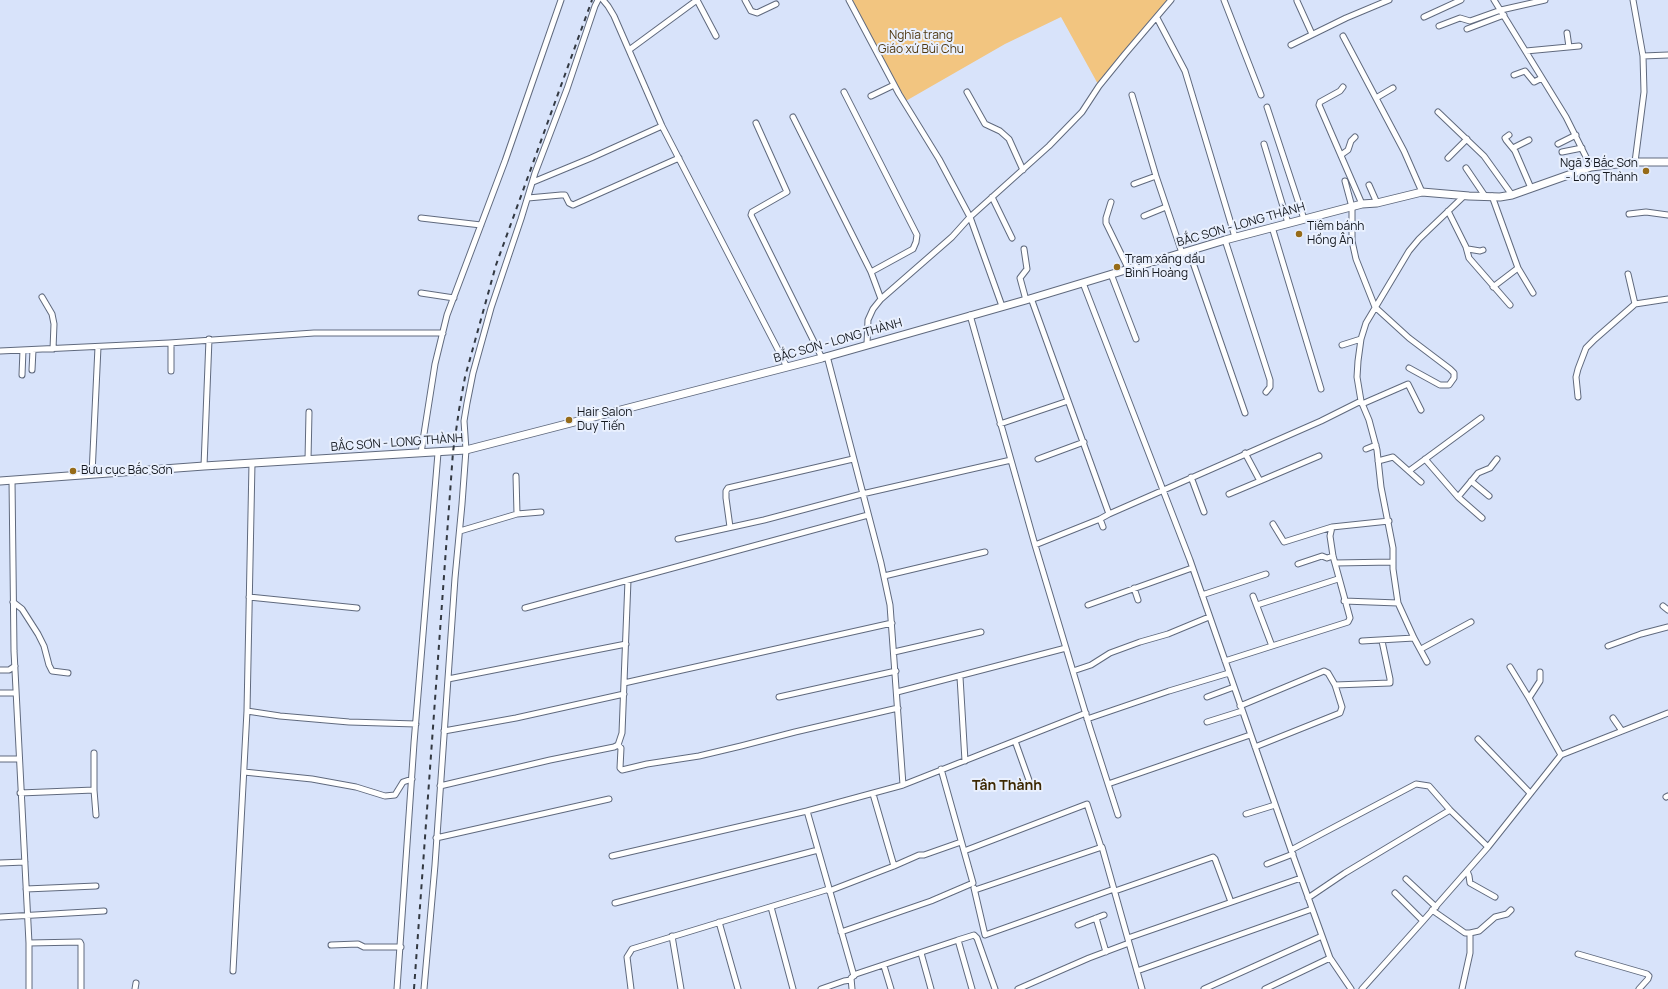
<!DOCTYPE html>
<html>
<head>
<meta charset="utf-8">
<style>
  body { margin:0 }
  canvas { display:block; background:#d8e3fa }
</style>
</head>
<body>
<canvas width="1668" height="989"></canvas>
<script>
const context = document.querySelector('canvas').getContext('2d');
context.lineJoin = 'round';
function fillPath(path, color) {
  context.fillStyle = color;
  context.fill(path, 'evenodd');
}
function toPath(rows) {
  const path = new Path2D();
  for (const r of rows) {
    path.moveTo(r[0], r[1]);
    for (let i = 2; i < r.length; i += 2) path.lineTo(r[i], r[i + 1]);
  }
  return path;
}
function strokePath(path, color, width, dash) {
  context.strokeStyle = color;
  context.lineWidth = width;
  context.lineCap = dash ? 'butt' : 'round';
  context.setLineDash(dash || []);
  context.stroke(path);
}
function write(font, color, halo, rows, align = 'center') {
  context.font = font + ' Manrope,sans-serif';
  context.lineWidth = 4;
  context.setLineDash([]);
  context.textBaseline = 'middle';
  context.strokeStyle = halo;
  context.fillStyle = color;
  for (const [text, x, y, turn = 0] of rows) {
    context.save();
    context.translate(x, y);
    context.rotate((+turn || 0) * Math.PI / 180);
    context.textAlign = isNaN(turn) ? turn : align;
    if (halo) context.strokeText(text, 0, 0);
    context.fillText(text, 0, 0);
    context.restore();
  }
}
fillPath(toPath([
  [850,0,1171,0,1099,86,1061,17,1005,44,904,102]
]), '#f2c580');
const street = toPath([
  [603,0,608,6,614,16,662,126,787,367],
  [697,0,716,36],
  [745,0,751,11,757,13,776,4],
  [849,0,899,94,939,159,970,217,1002,306],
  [1224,0,1261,95],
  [1494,0,1566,117,1591,167],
  [1633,0,1643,56,1644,92,1635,162],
  [1297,1,1312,34],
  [1424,17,1461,0],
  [1157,18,1185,71,1235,237],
  [1439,26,1460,18,1470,21,1501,10,1545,0],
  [1467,29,1504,15],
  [1567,33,1569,47],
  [1343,36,1404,151,1422,192],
  [1291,45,1346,18,1389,0],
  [629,50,697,0],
  [1526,51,1579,46],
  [1643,56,1668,55],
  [1514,75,1525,71,1534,82,1542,78],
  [1343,87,1340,91,1320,102,1319,105,1362,204],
  [844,92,917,235,916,242,913,249,871,272],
  [967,92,985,124,1000,131,1009,139,1023,170],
  [1132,95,1156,176,1182,253],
  [871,96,894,85],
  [1376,98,1393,88],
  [1267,107,1304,219],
  [1438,112,1484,156,1512,195],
  [793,117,871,272,881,299],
  [756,123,787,192,752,212,751,215,822,358],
  [1509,135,1505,138,1506,140,1515,151,1531,188],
  [1264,144,1288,223],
  [1558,144,1576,135],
  [1513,148,1529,140],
  [1562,152,1582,148],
  [1341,155,1348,150,1351,141,1355,137],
  [1448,158,1467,139],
  [1466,168,1485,196],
  [1345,181,1352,207,1352,241,1356,259,1375,307,1409,338,1450,369,1454,373,1454,378,1449,385,1440,385,1409,368],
  [533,182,591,158,662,126],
  [1134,184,1156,176],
  [1369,185,1377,203],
  [1492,196,1518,268,1533,293],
  [992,197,1012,238],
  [528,198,561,195,565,195,569,203,573,205,679,158],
  [1111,202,1106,218,1106,223,1128,268],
  [1448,211,1466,247,1469,258,1510,305],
  [1629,214,1646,212,1668,215],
  [1144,216,1166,207],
  [421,218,481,225],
  [1272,227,1321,389],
  [1225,240,1270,380,1270,387,1266,392],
  [1024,249,1027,269,1020,278,1026,300],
  [1468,249,1480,251,1483,250],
  [1189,251,1245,413],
  [1111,274,1136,339],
  [1628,274,1635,304],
  [1083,283,1190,560,1291,850,1330,958,1351,989],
  [1493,287,1518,268],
  [421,293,454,298],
  [42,297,52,314,54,324,53,349],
  [1031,298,1109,514,1321,421,1361,401,1369,420,1377,450,1381,487,1393,548,1393,569,1398,603,1414,638,1427,662],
  [970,315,1035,545,1090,728,1118,815],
  [867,344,868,320,873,309,881,299,952,237,970,217,1049,146,1082,112,1099,86,1125,54,1171,0],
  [1342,345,1361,339],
  [0,351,169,343,314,333,443,333],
  [827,356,881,563,890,605,903,785,807,811,854,976],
  [32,370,33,350],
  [171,371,171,343],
  [22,375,23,350],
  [1578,397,1576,377,1578,369,1586,348,1595,339,1635,304,1668,299],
  [1361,401,1357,377,1358,361,1361,339,1366,323,1409,251,1419,239,1464,196],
  [1362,404,1408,384,1421,410],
  [1000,424,1068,401],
  [1366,449,1376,445],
  [421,453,435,364,447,315,505,161,561,0],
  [1245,453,1260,481,1319,456],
  [1038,459,1084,442],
  [1425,459,1458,497,1482,518],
  [308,460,309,412],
  [1378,461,1393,457,1421,482],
  [204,466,209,339],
  [1409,471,1481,418],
  [92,474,98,347],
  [516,476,517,514],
  [1191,477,1204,512],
  [12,480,14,651,29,943,29,989],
  [1471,481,1489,496],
  [1229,494,1260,481],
  [1458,497,1478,473,1490,468,1497,459],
  [1100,519,1103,527],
  [1273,524,1284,542,1332,527],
  [730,527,726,498,726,491,728,488,853,459],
  [460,531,517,514,541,512],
  [678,539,764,520,862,494,1011,460],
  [1035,545,1100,519,1109,514],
  [1335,563,1393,562],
  [1298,564,1322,556,1327,558,1333,556],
  [884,576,985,552],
  [1134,588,1138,600],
  [1202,595,1266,574],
  [1253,596,1272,646,1348,622,1350,618,1333,556,1330,536,1332,527,1389,521],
  [249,597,357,608],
  [1344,601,1398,603],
  [13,602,22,609,38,634,44,646,49,665,52,671,68,673],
  [1088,605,1192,568],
  [1257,605,1338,579],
  [1663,606,1668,610],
  [525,608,868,515],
  [1362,641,1414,638],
  [1608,646,1641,634,1668,627],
  [1421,649,1471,622],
  [894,652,981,632],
  [1225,661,1272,646],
  [1510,667,1529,698],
  [0,670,9,670,15,666],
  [1073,671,1091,665,1110,653,1140,642,1168,634,1209,617],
  [1540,672,1540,681,1529,698,1561,755],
  [960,677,965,761],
  [448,679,626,644],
  [624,683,892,623],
  [1335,685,1390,683,1390,679,1382,641],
  [897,692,1066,648],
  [0,693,16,693],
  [779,697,896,671],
  [1207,697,1234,687],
  [1240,706,1324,671,1328,673,1335,685,1342,707,1340,713,1255,747],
  [247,711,280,716,349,722,416,724],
  [1613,718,1622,731],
  [1087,719,1169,691,1229,673],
  [1207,722,1242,711],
  [444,731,516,718,624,694],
  [1478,739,1530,793],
  [1015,741,1030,783],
  [618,745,621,748,620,768,622,770,647,764,699,756,741,746,795,732,898,708],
  [0,759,19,759],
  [244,772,312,779,356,787,385,796,395,795,403,782,412,779],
  [1108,784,1250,735],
  [903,785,1086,713],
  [440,786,550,760,614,747,618,745,622,733,628,580],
  [94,790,96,815],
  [20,793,94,790,94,753],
  [873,794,894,866,919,855,924,855,961,842],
  [1666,797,1668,796],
  [1246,814,1275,805],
  [436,838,609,799],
  [1291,850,1416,784,1429,786,1450,810,1488,847],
  [964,851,1087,804,1101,847],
  [612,856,807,811],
  [0,863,25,862],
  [1267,864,1293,854],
  [1467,871,1469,876,1470,883,1495,897],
  [1406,879,1436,907],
  [974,888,985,935,1114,889],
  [26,889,96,886],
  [975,890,1102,847,1142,989],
  [829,891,894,866],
  [1115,891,1213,857,1215,859,1231,902],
  [1395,893,1423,921],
  [1308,898,1345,873,1450,810],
  [615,903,818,850],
  [771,907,793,989],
  [1432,910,1465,933,1470,933,1479,931,1495,917,1507,914,1511,910],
  [0,917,104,911],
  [1096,918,1106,952],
  [719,922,738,989],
  [1078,925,1104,915],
  [841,932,931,901,973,883,941,769],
  [672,936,681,989],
  [1128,938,1301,878],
  [958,940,974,935,977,938,995,989],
  [29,943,80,942,81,944,81,989],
  [331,945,358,944,364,947,401,947],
  [921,953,931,989],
  [1578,954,1647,974,1649,976,1648,979,1639,989],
  [884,966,891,989],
  [233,971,247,711,252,463],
  [1137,971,1312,909],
  [135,989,136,983],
  [397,989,414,743,438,453],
  [424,989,435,865,455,578,462,504,466,450,464,421,467,403,473,373,491,308,521,219,535,173,567,89,595,6,598,0],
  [631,989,627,957,632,949,829,889],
  [821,989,844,981,851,980],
  [852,989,851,978,856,974,958,940,972,989],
  [1018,989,1089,958,1129,943],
  [1204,989,1322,936],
  [1265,989,1330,958],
  [1362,989,1423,921,1488,847,1561,755,1668,713],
  [1462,989,1470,953,1470,933]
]);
const secondary = toPath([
  [0,481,204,466,466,450,822,358,1026,300,1225,240,1362,204,1377,203,1422,192,1469,196,1500,197,1512,195,1591,167,1635,162,1668,162]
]);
strokePath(street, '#606a7e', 7);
strokePath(secondary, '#606a7e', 9);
strokePath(street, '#fff', 5);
strokePath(secondary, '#fff', 7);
strokePath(toPath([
  [414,989,453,452,459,410,465,377,496,265,592,0]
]), '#333942', 2, [5, 5]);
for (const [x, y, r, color] of [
  [1646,171,4,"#966b18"],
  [1299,234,4,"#966b18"],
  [1117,267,4,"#966b18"],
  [569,420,4,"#966b18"],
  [73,471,4,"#966b18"]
]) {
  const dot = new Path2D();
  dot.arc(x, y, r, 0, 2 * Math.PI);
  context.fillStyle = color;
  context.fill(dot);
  strokePath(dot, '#e9f0fe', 1.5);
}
write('12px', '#4f3811', '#e9f0fe', [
  ["Nghĩa trang",921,36],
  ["Giáo xứ Bùi Chu",921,50]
]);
write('12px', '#14181f', '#e9f0fe', [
  ["Ngã 3 Bắc Sơn",1638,164,"right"],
  ["- Long Thành",1638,178,"right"],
  ["Tiệm bánh",1307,227],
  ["Hồng Ân",1307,241],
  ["Trạm xăng dầu",1125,260],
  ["Bình Hoàng",1125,274],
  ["Hair Salon",577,413],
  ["Duy Tiến",577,427],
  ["Bưu cục Bắc Sơn",81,471]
], 'left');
write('12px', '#14181f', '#e9f0fe', [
  ["BẮC SƠN - LONG THÀNH",1241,225,-16],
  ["BẮC SƠN - LONG THÀNH",838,341,-16],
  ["BẮC SƠN - LONG THÀNH",397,443,-4]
]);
write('bold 14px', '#3d2802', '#e9f0fe', [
  ["Tân Thành",1007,786]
]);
</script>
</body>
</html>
